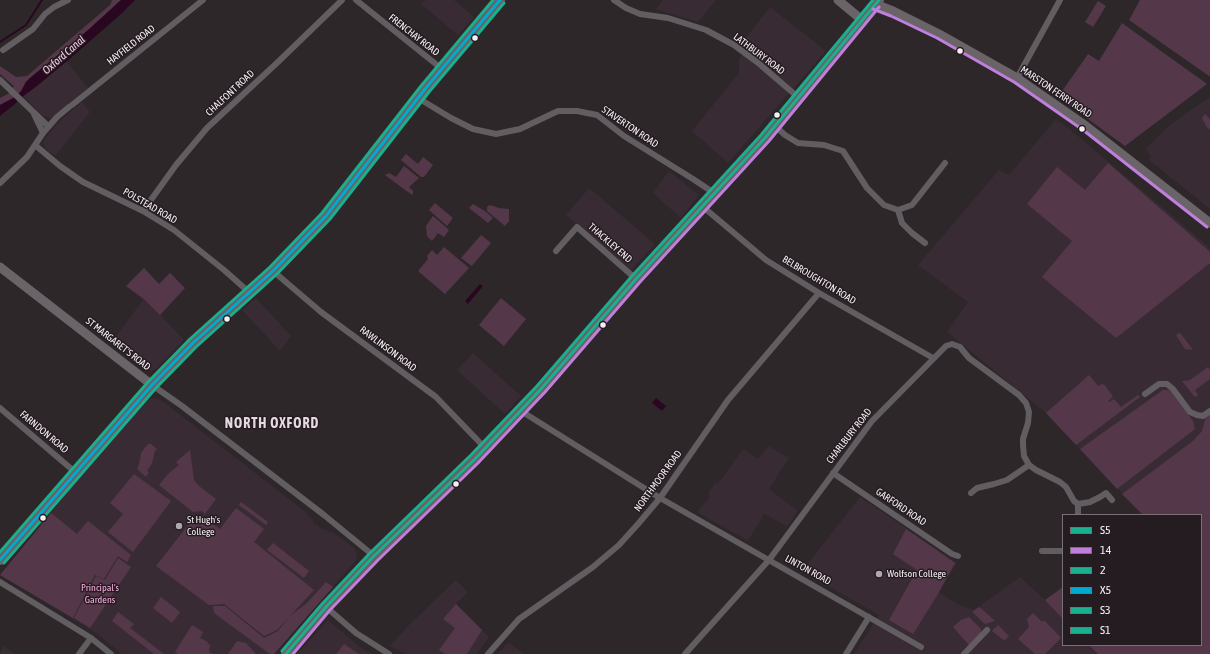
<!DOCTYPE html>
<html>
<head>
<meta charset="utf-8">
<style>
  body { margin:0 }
  #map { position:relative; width:1210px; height:654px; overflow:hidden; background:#2d272a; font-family:"Asap Condensed",sans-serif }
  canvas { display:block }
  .legend { position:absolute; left:1062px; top:514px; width:140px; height:132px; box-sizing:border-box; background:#251c21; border:1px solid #787075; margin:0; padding:5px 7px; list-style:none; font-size:12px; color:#f5eef2 }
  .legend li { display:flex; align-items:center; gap:8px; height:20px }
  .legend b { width:20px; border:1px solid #787075 }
</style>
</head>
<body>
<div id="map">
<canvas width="1210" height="654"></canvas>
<ul class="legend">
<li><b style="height:5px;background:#1aaf8e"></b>S5</li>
<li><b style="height:5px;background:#c07fdc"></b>14</li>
<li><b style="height:5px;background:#1aaf8e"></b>2</li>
<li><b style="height:5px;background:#00a9ce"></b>X5</li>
<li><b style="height:5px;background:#1aaf8e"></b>S3</li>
<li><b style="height:5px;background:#1aaf8e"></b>S1</li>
</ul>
</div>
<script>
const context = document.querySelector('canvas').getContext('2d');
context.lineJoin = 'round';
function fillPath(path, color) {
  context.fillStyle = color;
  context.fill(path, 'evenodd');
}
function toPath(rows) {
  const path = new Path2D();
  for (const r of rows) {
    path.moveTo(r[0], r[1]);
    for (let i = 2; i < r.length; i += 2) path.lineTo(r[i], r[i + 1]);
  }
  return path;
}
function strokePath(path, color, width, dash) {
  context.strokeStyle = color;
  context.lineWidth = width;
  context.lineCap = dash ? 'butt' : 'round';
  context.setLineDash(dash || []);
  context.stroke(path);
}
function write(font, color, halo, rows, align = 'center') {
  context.font = font + ' "Asap Condensed",sans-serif';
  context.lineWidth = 3;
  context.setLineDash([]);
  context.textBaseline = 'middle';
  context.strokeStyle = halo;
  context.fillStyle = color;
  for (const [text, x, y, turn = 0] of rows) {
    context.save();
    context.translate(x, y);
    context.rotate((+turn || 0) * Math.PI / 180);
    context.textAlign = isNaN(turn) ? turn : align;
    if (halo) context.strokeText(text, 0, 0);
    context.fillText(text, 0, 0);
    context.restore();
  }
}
fillPath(toPath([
  [425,0,454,0,474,17,458,35,421,4],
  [663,0,716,0,698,22,656,9],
  [770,7,826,51,728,163,692,131,739,73,739,59,749,47,742,43],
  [66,61,88,88,51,118,42,115,23,96],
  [1210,97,1210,209,1149,160,1151,157,1146,149,1167,127],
  [82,102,90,112,55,156,46,149,43,143,47,136,58,123],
  [1056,119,1078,136,1210,248,1210,609,1201,515,1143,515,1046,413,947,332,968,302,918,265,999,170,1009,175],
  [669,171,699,195,681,218,653,193],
  [589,188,655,244,631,270,566,215],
  [144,268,159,284,170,273,185,288,160,315,184,340,156,369,151,371,143,368,111,343,143,300,126,286],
  [256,298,291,336,280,351,242,310],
  [473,353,521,396,505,414,457,370],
  [154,398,161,400,307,513,308,516,314,520,313,522,317,525,322,529,323,528,329,532,332,532,354,548,356,551,357,559,274,654,122,654,95,632,0,575,66,494,149,399],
  [768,446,789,458,769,489,798,511,787,526,764,514,748,541,697,512,709,498,709,492,716,482,718,484,743,449,758,459],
  [860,497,957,563,938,592,961,606,974,610,1020,577,1045,600,1063,587,1063,645,1153,645,1139,654,854,654,879,615,802,571],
  [456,580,468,592,456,604,489,637,477,654,406,654,390,646,410,624],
  [328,620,360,647,372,654,297,654],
  [508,642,524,654,498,654],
  [3,646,16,654,0,654]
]), '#392b34');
fillPath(toPath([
  [112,0,121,0,87,31,30,78,26,82,22,91,15,97,0,105,0,98,8,94,14,86,0,74,0,66,16,77,27,76,96,17,110,5],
  [1140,0,1210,0,1210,76,1209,76,1129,20],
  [1098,1,1106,6,1093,27,1085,22],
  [1122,23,1207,84,1125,146,1058,97,1088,54,1099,61],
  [1205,114,1210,119,1210,130,1206,126,1202,118],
  [406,154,418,164,423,157,433,165,424,177,421,177,401,160],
  [1108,163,1210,252,1210,263,1116,338,1042,277,1072,241,1027,204,1057,167,1085,190],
  [404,166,419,178,409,187,413,191,413,193,412,195,385,175,389,173,396,177],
  [435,203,453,218,447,226,429,210],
  [473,204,485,211,493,218,488,223,469,208],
  [490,205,499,208,509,209,509,221,505,226,487,211,487,207],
  [433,216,449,230,444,237,438,233,432,241,427,236,426,226],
  [481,235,491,243,472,266,461,258],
  [444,247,469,268,445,294,418,271,428,259,427,256,432,250,437,255],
  [144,268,159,284,170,273,185,288,160,315,144,299,126,286],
  [501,298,526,319,504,346,479,325],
  [1179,333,1181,334,1193,350,1185,349,1176,335],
  [1208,367,1210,370,1210,379,1195,390,1198,395,1195,397,1182,381,1190,380],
  [1089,375,1098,386,1102,384,1105,385,1113,397,1108,401,1109,402,1114,399,1121,407,1138,395,1140,397,1076,445,1046,413],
  [1163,390,1168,390,1173,392,1193,421,1195,429,1117,489,1080,449],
  [1210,414,1210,654,1098,654,1089,645,1201,645,1201,515,1143,515,1122,494,1193,441,1202,431,1206,417],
  [148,444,151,444,157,449,155,451,152,463,147,471,149,472,146,477,137,469,139,464,141,453],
  [190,450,194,480,199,486,216,499,205,514,202,511,193,512,159,485,168,474,179,465,176,462],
  [134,474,171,501,133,552,108,532,123,514,110,503],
  [241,502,268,522,266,525,239,505],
  [236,508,264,529,254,542,314,590,289,617,296,611,306,604,326,582,333,587,274,654,270,654,214,613,213,606,225,606,264,638,278,631,289,617,277,630,264,636,224,604,209,605,156,566,193,519,205,519,220,529],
  [51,513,77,534,88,521,131,555,127,562,118,556,104,579,95,575,73,618,0,575],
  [906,529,955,563,938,594,913,634,889,620,917,570,893,554],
  [273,543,309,571,304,578,267,550],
  [118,558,131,567,90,628,74,618,96,576,105,580],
  [1063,587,1063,619,1045,600],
  [161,597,180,612,172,623,153,608],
  [456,604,482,630,467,654,445,654,439,650,455,628,443,619],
  [979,607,984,611,995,621,985,624,972,612],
  [118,612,134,624,130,628,164,654,154,654,112,621],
  [1033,613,1041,621,1045,621,1061,638,1045,654,1035,654,1018,639,1029,627,1027,619],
  [969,617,981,629,981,633,969,645,953,627,961,620],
  [192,625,203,632,200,638,208,642,207,643,210,645,210,647,209,652,213,654,178,654,175,652],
  [998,625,1009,636,1005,640,1002,639,992,631],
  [237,641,246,643,256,654,228,654],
  [344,644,359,654,336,654]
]), '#54384a');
fillPath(toPath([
  [121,0,135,0,121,14,73,56,37,86,18,100,15,104,0,116,0,105,15,97,21,91,26,82,30,78,87,31],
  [480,284,483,286,468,304,465,301],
  [656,398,666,406,662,411,652,403]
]), '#2a0721');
strokePath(toPath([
  [0,42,26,25,42,0]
]), '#2a0721', 2);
strokePath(toPath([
  [356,0,442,69],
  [614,0,626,8,640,14,668,18,706,30,734,45,757,62,799,98],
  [3,50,33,29,45,14,54,7,68,0],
  [1017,78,1060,0],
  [0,80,48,126],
  [418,98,451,118,473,129,496,134,520,129,558,111,577,111,597,115,624,136,693,179,714,193],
  [72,105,203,0],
  [34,114,43,133],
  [775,126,785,135,798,143,824,145,843,151,867,188,884,205,898,210,902,223,912,233,925,243],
  [35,145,60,166,83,182,143,211,174,230,224,270,250,293],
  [0,183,27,157,43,133,57,117,69,107],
  [702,206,766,260,819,293,933,358],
  [898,210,912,205,945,163],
  [143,211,176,165,207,128,279,61,342,0],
  [556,251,577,227,636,279],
  [273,271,321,312,436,397,486,449],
  [152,385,182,406,324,515,374,556],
  [1145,394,1159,384,1167,384,1173,389,1190,412,1197,415,1203,416,1210,411],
  [0,408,75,472],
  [521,411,660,498,921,647],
  [833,473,952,554,958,556],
  [971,493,977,488,994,484,1007,480,1029,465],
  [1078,504,1078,515],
  [1042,551,1063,551],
  [0,582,91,638,111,654],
  [326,607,356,633,389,654],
  [79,654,91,638],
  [488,654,519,619,593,567,619,545,638,524,660,498,728,400,819,293],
  [685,654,769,560,872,421,946,346,952,344,960,347,969,358,1019,395,1026,403,1029,412,1028,423,1023,439,1023,445,1024,456,1029,465,1036,470,1060,482,1066,487,1074,501,1078,504,1090,502,1100,497,1106,493,1112,500],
  [846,654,869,617],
  [964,654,987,630]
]), '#615d60', 6);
strokePath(toPath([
  [838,0,862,20],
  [875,4,893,11,939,34,1017,78,1086,126,1210,223],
  [0,267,152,385]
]), '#6a6468', 9);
strokePath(toPath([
  [0,560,152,385,193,343,273,271,326,216,425,89,500,0],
  [286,654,326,607,351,580,374,556,475,459,541,389,636,279,765,138,879,0]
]), '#696166', 10);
strokePath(toPath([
  [286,654,326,607,374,556,475,459,541,389,636,279,765,138,879,0]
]), '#1aaf8e', 3);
strokePath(toPath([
  [873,9,891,16,937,38,1014,82,1083,130,1207,227],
  [293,654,330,610,378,560,478,463,545,392,640,282,769,141,879,7]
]), '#c07fdc', 3);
strokePath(toPath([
  [282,651,322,604,370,553,471,455,537,386,632,276,761,135,873,0]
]), '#1aaf8e', 3);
strokePath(toPath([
  [0,560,152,385,193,343,273,271,326,216,425,89,500,0]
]), '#00a9ce', 3);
strokePath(toPath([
  [4,563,156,388,196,347,277,274,330,219,429,92,504,3]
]), '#1aaf8e', 3);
strokePath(toPath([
  [0,552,148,382,190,339,270,267,322,213,421,86,493,0]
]), '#1aaf8e', 3);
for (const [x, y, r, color] of [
  [475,38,3.5,"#f5eef2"],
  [960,51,3.5,"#f5eef2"],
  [777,115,3.5,"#f5eef2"],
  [1082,129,3.5,"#f5eef2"],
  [227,319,3.5,"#f5eef2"],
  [603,325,3.5,"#f5eef2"],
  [456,484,3.5,"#f5eef2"],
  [43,518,3.5,"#f5eef2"],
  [179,526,4,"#afa8ac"],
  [879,574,4,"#afa8ac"]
]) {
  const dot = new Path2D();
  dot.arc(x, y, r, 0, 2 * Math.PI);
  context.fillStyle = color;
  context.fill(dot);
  strokePath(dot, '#251c21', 1.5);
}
write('10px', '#f5eef2', '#251c21', [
  ["FRENCHAY ROAD",414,35,38],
  ["HAYFIELD ROAD",131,45,-38],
  ["LATHBURY ROAD",759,54,37],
  ["MARSTON FERRY ROAD",1056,92,34],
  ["CHALFONT ROAD",230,93,-43],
  ["STAVERTON ROAD",630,127,34],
  ["POLSTEAD ROAD",150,206,30],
  ["THACKLEY END",610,243,41],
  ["BELBROUGHTON ROAD",819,280,31],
  ["ST MARGARET'S ROAD",118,344,38],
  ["RAWLINSON ROAD",388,349,37],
  ["FARNDON ROAD",44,432,40],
  ["CHARLBURY ROAD",849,436,-52],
  ["NORTHMOOR ROAD",658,481,-54],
  ["GARFORD ROAD",901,507,34],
  ["LINTON ROAD",808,570,29]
]);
write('10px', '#f5eef2', '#251c21', [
  ["St Hugh's",187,520],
  ["College",187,532],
  ["Wolfson College",887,574]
], 'left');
write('10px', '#f8afde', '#251c21', [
  ["Principal's",100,588],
  ["Gardens",100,600]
]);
write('italic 11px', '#fbceea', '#251c21', [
  ["Oxford Canal",64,55,-41]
]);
context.letterSpacing = '1px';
write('bold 14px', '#e6d9e1', '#251c21', [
  ["NORTH OXFORD",272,424]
]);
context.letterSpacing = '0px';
</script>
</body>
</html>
